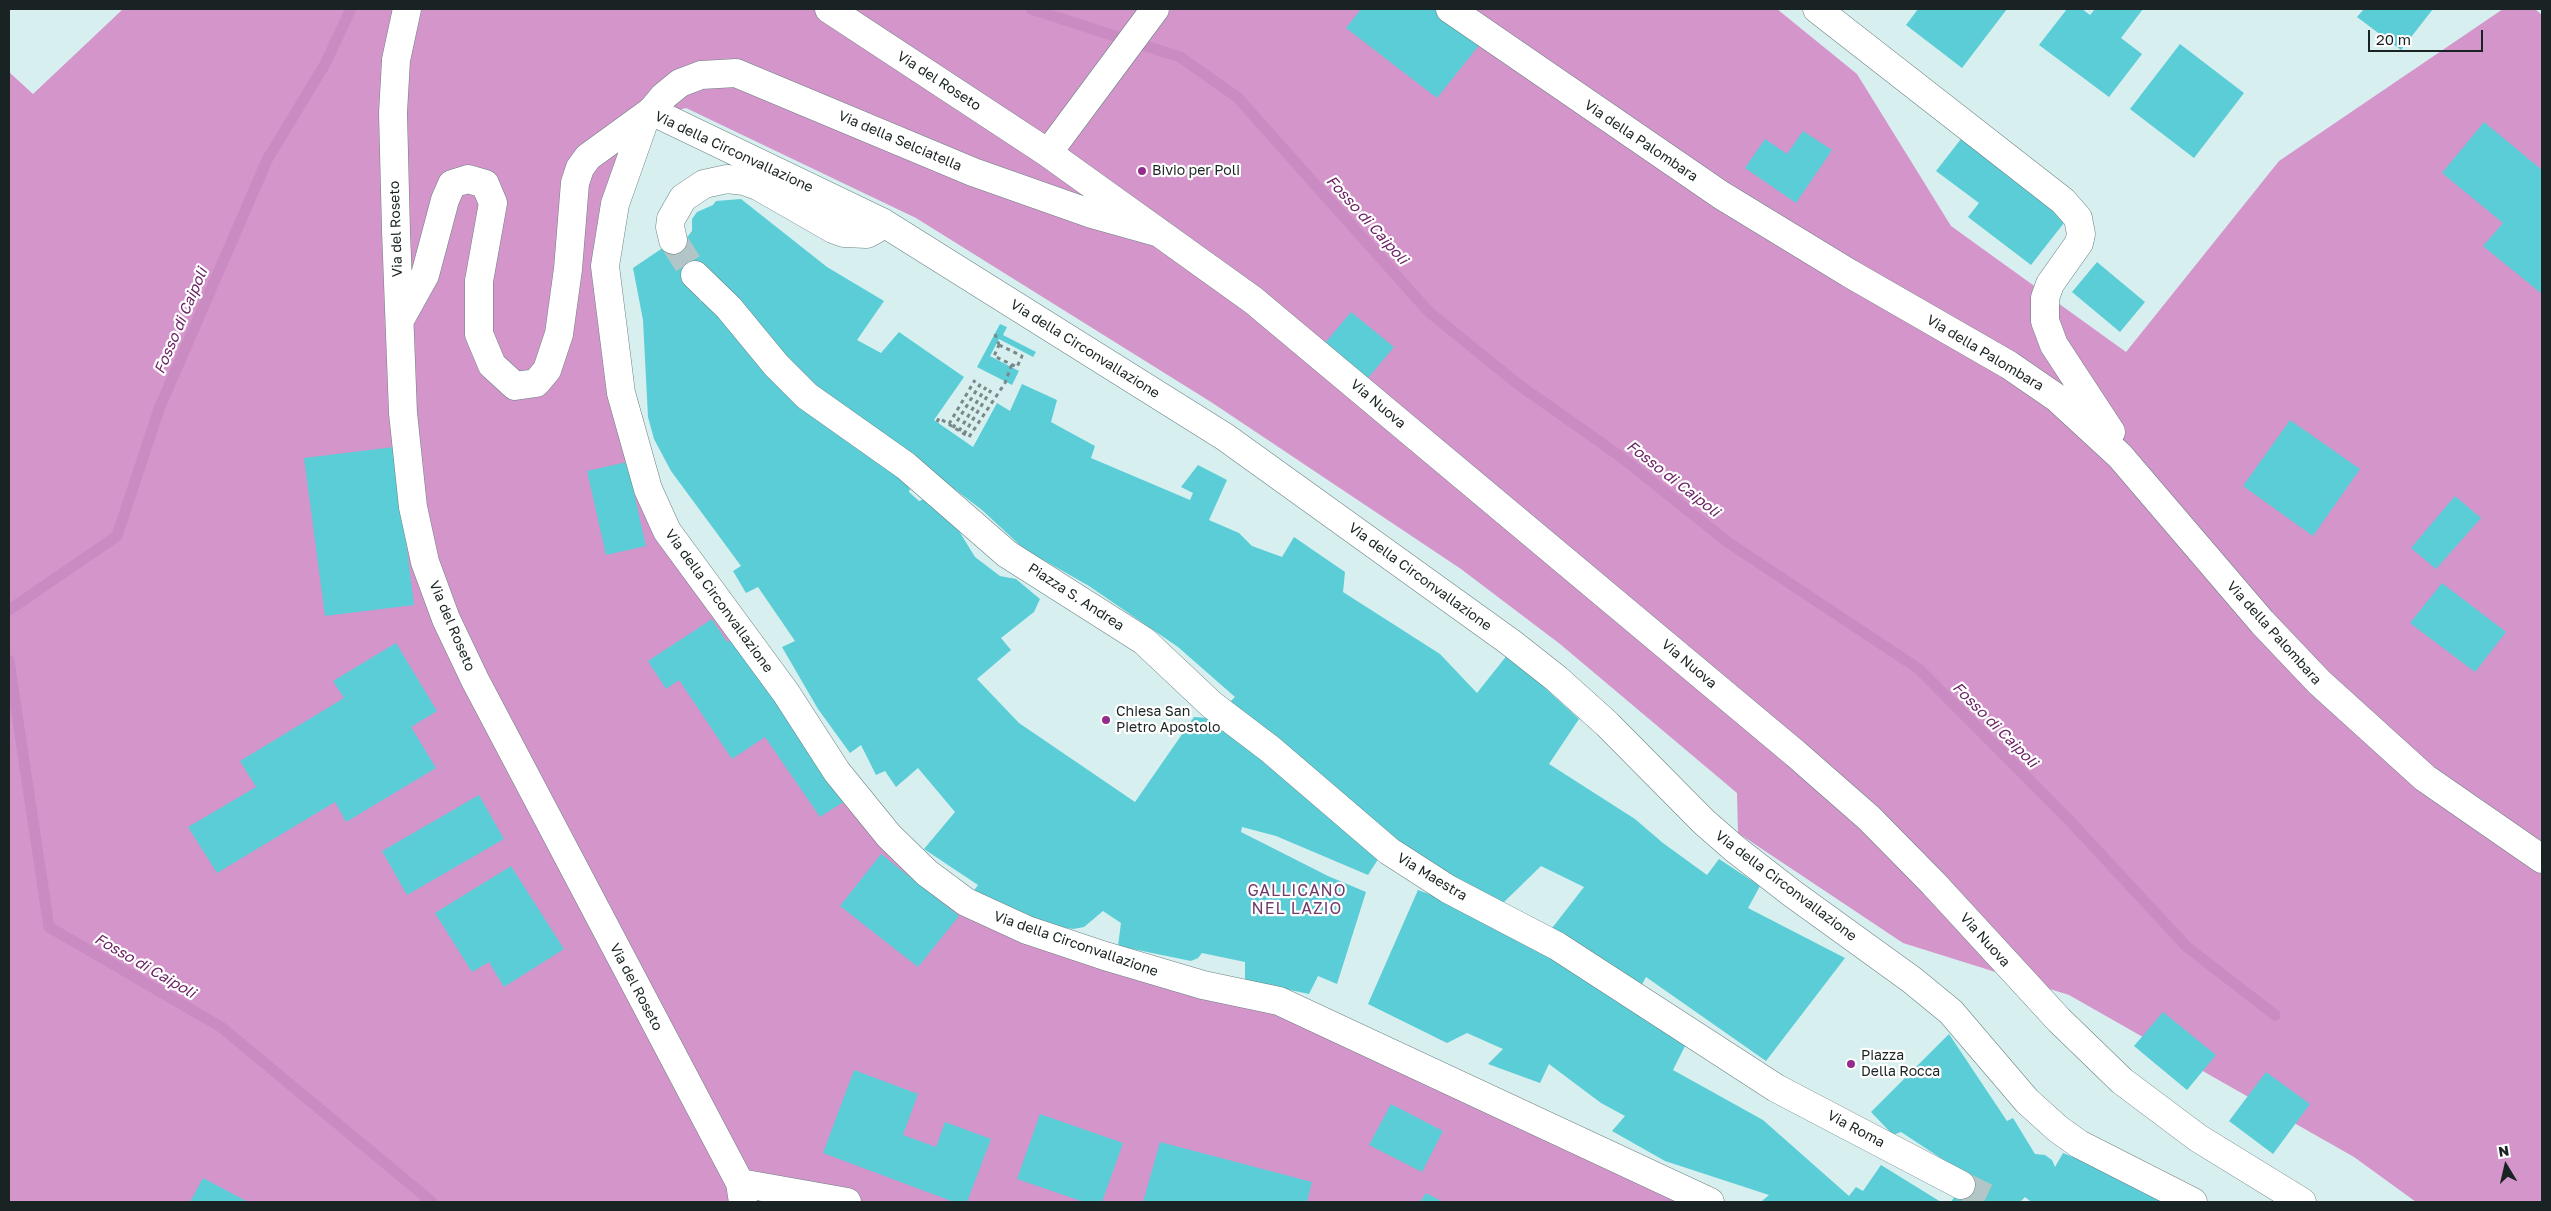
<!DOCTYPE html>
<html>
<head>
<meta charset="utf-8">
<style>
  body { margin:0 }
  #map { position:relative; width:2551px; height:1211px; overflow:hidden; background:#d8eff0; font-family:"Golos Text",sans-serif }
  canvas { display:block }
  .frame { position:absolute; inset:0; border:10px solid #1a2323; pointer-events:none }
  .north { position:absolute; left:2481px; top:1141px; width:50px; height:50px; -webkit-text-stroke:4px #fff; paint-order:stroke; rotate:351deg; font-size:14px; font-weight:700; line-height:20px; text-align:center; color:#1a2323 }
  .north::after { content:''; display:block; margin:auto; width:18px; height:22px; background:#1a2323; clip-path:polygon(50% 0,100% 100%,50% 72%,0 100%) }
  .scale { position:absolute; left:2368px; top:30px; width:115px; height:22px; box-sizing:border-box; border:2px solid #1a2323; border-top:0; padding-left:6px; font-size:15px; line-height:18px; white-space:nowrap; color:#1a2323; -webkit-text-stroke:4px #fff; paint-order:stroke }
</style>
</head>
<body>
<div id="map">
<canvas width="2551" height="1211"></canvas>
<div class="frame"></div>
<div class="north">N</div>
<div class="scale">20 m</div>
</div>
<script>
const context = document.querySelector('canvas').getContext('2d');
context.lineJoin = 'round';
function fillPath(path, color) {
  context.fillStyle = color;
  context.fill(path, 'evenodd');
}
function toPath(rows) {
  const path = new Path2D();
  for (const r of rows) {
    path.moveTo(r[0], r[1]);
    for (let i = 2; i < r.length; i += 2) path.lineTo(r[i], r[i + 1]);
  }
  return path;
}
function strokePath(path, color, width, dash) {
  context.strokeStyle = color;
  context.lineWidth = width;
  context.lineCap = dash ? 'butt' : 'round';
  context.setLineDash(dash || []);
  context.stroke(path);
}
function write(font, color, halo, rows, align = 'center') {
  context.font = font + ' "Golos Text",sans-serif';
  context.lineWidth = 4.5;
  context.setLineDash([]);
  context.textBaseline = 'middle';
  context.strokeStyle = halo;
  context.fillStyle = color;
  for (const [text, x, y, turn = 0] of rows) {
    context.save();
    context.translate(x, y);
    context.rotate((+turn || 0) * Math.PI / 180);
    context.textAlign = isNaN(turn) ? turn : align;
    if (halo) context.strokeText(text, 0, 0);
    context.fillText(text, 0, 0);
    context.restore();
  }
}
fillPath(toPath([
  [123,9,1777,9,1857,74,1951,226,2126,352,2279,161,2503,9,2535,9,2542,15,2542,1202,2416,1202,2354,1157,2069,995,1903,943,1738,833,1737,793,1560,644,1461,569,1211,402,916,218,686,108,645,119,605,266,648,489,838,772,966,902,1279,1001,1710,1202,9,1202,9,72,33,94]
]), '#d495cb');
strokePath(toPath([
  [1031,9,1180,57,1237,97,1429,312,1519,385,1617,454,1729,543,1919,669,2069,820,2187,947,2275,1015],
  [9,610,117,536,159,409,268,158,324,66,351,9],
  [9,661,49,927,221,1027,432,1202]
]), '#c98bc1', 11);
fillPath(toPath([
  [1361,9,1434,9,1480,44,1437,98,1346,28],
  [1918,9,2007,9,1962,68,1906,25],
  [2067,9,2082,9,2090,15,2095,9,2143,9,2121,38,2142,54,2109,97,2039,45],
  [2364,9,2433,9,2401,50,2357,17],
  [2180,44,2244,93,2194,158,2130,109],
  [2484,122,2542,170,2542,294,2483,246,2503,223,2442,173],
  [1803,131,1832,150,1796,203,1745,168,1765,139,1787,154],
  [1961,139,2067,219,2031,265,1968,217,1979,203,1936,171],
  [741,199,827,267,884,301,857,340,881,353,899,332,964,377,934,420,973,447,997,403,1010,411,1022,384,1057,400,1051,422,1095,446,1091,458,1190,500,1193,493,1181,487,1198,465,1227,480,1209,520,1239,533,1252,546,1282,557,1294,537,1345,572,1343,592,1440,654,1477,693,1508,654,1579,719,1549,764,1635,819,1663,843,1707,875,1719,859,1760,886,1748,908,1845,958,1766,1061,1646,977,1640,988,1549,932,1584,887,1541,866,1502,904,1465,886,1406,848,1227,705,1235,697,1178,647,1089,586,1024,549,982,510,919,462,816,392,754,324,751,312,707,277,702,263,683,275,701,302,710,298,911,484,909,492,919,501,930,497,951,518,975,557,1000,576,1016,579,1040,599,1034,612,1001,638,1011,650,977,679,1019,723,1135,802,1194,717,1208,718,1382,853,1368,875,1276,836,1242,827,1241,832,1328,876,1366,892,1337,984,1318,976,1309,994,1271,986,1245,984,1245,962,1202,953,1198,958,1191,961,1118,946,1121,923,1103,911,1084,927,1073,929,1040,924,969,897,978,885,924,849,955,812,918,768,896,787,885,771,876,775,861,745,850,753,818,709,782,647,795,641,758,587,746,593,733,571,741,566,671,471,654,439,648,417,643,320,633,268,667,245,688,236,692,231,692,219,697,212,713,205,716,201],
  [2097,262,2145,302,2120,332,2072,292],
  [1351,312,1394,347,1368,378,1325,343],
  [1000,324,1007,327,1003,335,1036,352,1033,357,999,339,990,356,1019,371,1012,385,977,367],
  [2290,420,2360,469,2313,536,2243,486],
  [394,447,414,605,325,616,304,458],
  [627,462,646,546,606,555,587,471],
  [2455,496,2481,518,2436,569,2411,548],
  [2442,583,2506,632,2475,672,2410,623],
  [712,619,727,642,735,638,845,801,820,817,765,737,732,759,679,680,666,689,648,661],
  [396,643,437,711,411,727,436,768,346,822,335,802,217,873,188,827,256,787,240,761,344,698,333,681],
  [479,795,504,839,407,895,382,851],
  [881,854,959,916,918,967,840,906],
  [511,866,564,949,504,987,489,962,472,972,435,913],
  [1418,890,1465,907,1641,1009,1687,1042,1673,1070,1763,1120,1849,1196,1856,1187,1863,1191,1881,1165,1941,1202,1765,1202,1762,1201,1769,1195,1665,1161,1612,1131,1625,1116,1601,1103,1549,1064,1540,1083,1488,1064,1503,1049,1467,1033,1447,1043,1368,1004],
  [2163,1012,2216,1055,2187,1090,2134,1046],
  [1949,1034,2007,1121,2013,1118,2035,1154,2045,1155,2052,1160,2055,1167,2063,1153,2184,1202,2038,1202,2030,1201,2025,1197,2020,1202,1951,1202,1968,1176,1901,1132,1893,1135,1871,1112],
  [854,1070,918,1094,903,1135,936,1147,945,1122,991,1139,967,1202,954,1202,823,1153],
  [2266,1072,2310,1104,2273,1154,2229,1121],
  [1391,1104,1443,1131,1422,1172,1369,1145],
  [1040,1114,1123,1143,1102,1202,1084,1202,1017,1179],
  [1160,1142,1312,1182,1307,1202,1143,1202],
  [203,1178,248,1202,190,1202],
  [1426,1193,1443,1202,1420,1202]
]), '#5acdd6');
strokePath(toPath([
  [673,240,695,275],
  [1961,1185,1996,1202]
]), '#b2c6c7', 28, [28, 14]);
const minor = toPath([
  [407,9,396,60,393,113,396,231,403,413,413,507,425,562,446,619,475,680,740,1183,743,1202],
  [829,9,1048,153,1253,300,1796,754,1869,818,1933,883,2059,1020,2122,1081,2198,1138,2302,1202],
  [1450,9,1721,195,1849,273,2009,365,2057,398,2120,456,2262,622,2319,682,2425,778,2542,859],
  [1817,9,2063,201,2078,218,2081,234,2079,243,2050,284,2045,298,2045,321,2054,345,2111,432],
  [651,111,882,222,1225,437,1510,642,1557,679,1607,724,1704,822,1735,849,1793,894,1912,980,1951,1012,2027,1101,2058,1129,2079,1144,2193,1202],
  [1048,153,1155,9],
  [1160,233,1092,214,973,172,736,73,701,75,680,83,664,96,645,119,615,204,605,266,621,393,648,489,667,531,786,693,837,772,889,836,927,873,966,902,1027,930,1105,956,1203,985,1279,1001,1710,1202],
  [673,240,670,227,671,219,683,198,704,184,727,179,744,181,758,186,833,229,844,233,867,234,876,229,882,222],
  [695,275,729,308,776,365,807,396,906,466,1007,554,1144,641,1212,705,1270,749,1389,851,1448,889,1557,946,1776,1088,1961,1185],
  [400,320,425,275,445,200,452,184,468,179,485,184,493,203,479,281,479,334,492,365,515,386,536,383,547,370,559,334,568,269,575,183,580,168,588,157,650,112],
  [740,1183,847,1202]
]);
strokePath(minor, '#6b8082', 29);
strokePath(toPath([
  [995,334,999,345],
  [999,345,1022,356,1017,367,994,356,999,345],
  [937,422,939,418,969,437,1005,383,1012,364],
  [949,424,975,380],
  [953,428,981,383],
  [959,431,986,387],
  [964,434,991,390]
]), '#79898a', 3, [4, 4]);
strokePath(minor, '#fff', 28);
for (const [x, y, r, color] of [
  [1142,171,5,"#952b8d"],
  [1106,720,5,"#952b8d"],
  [1851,1064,5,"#952b8d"]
]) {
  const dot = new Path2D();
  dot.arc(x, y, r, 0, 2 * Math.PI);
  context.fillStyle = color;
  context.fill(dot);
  strokePath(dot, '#fff', 2);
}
write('14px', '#1a2323', '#fff', [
  ["Via del Roseto",939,81,33],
  ["Via della Selciatella",900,141,23],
  ["Via della Palombara",1641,141,34],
  ["Via della Circonvallazione",734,152,25],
  ["Via del Roseto",396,229,-92],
  ["Via della Circonvallazione",1085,349,32],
  ["Via della Palombara",1985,353,31],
  ["Via Nuova",1378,404,40],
  ["Via della Circonvallazione",1420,577,36],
  ["Piazza S. Andrea",1076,597,33],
  ["Via della Circonvallazione",719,601,54],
  ["Via del Roseto",452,626,67],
  ["Via della Palombara",2274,633,48],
  ["Via Nuova",1689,664,40],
  ["Via Maestra",1432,877,31],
  ["Via della Circonvallazione",1786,886,37],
  ["Via Nuova",1985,940,48],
  ["Via della Circonvallazione",1076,944,19],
  ["Via del Roseto",636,987,62],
  ["Via Roma",1856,1129,28]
]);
write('14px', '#1a2323', '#fff', [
  ["Bivio per Poli",1152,171],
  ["Chiesa San",1116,712],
  ["Pietro Apostolo",1116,728],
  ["Piazza",1861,1056],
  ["Della Rocca",1861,1072]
], 'left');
write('italic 15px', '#6c2366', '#fff', [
  ["Fosso di Caipoli",1367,220,48],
  ["Fosso di Caipoli",181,321,-67],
  ["Fosso di Caipoli",1673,479,38],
  ["Fosso di Caipoli",1995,725,45],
  ["Fosso di Caipoli",145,966,30]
]);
context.letterSpacing = '1px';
write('16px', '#713b6b', '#fff', [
  ["GALLICANO",1297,891],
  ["NEL LAZIO",1297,909]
]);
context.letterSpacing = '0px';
</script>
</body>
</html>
